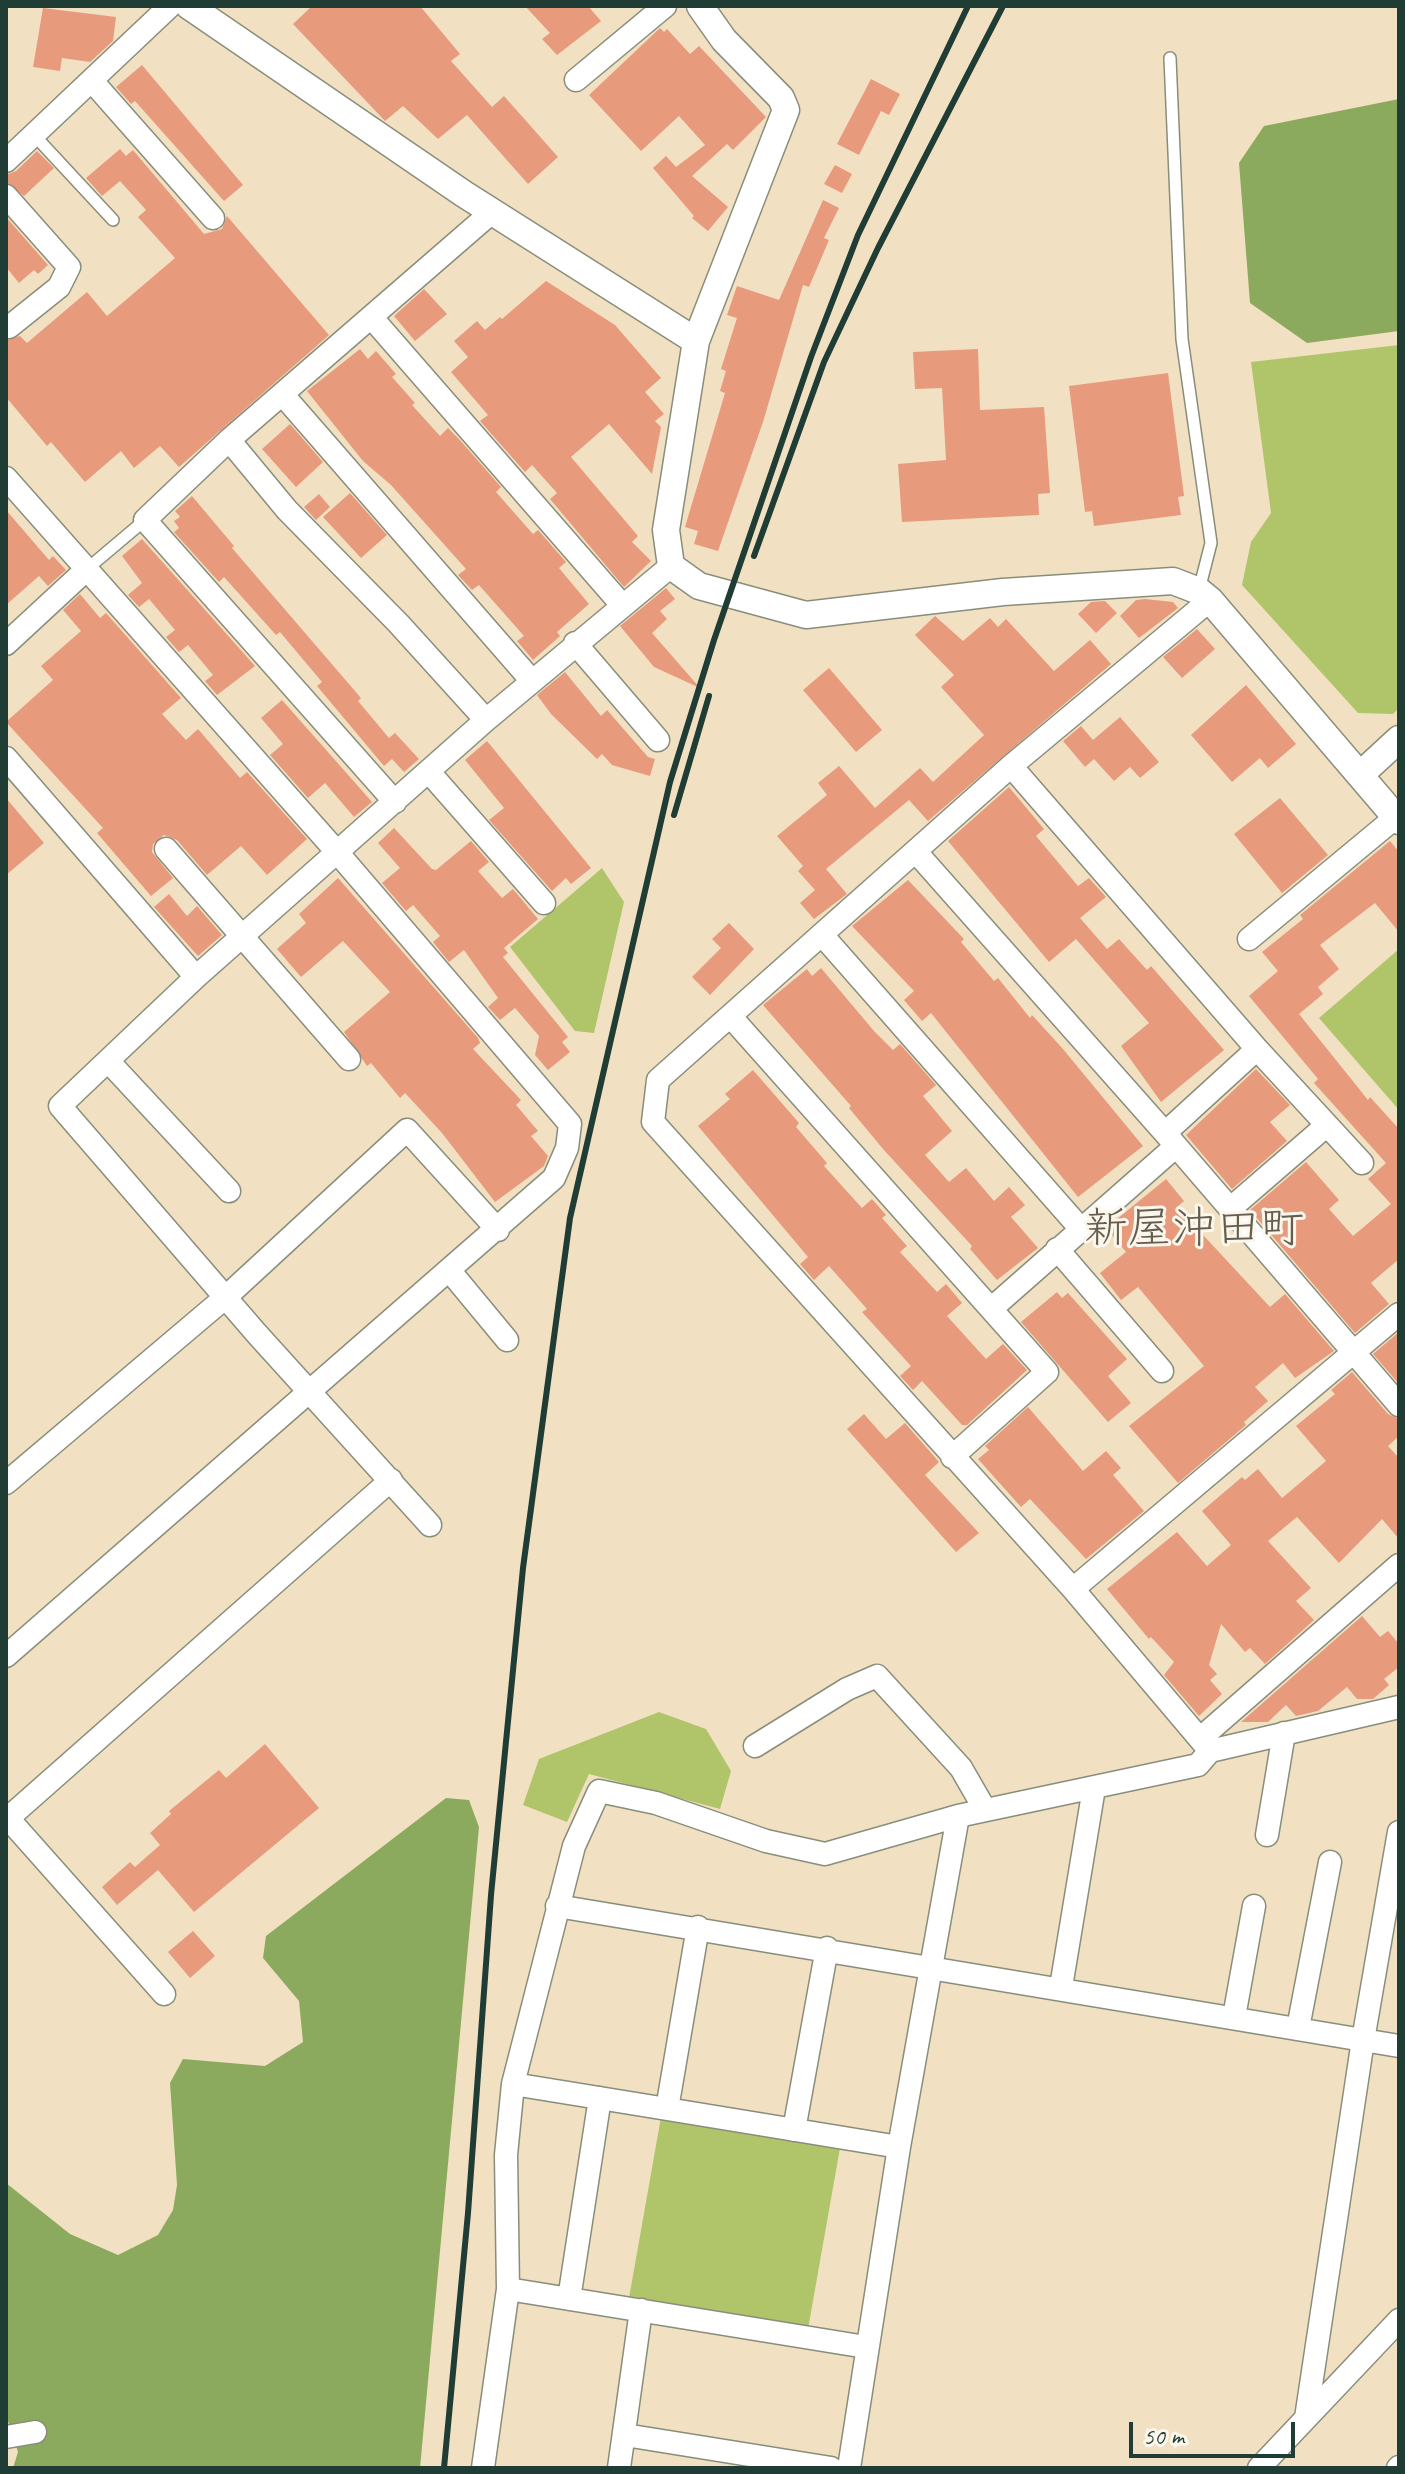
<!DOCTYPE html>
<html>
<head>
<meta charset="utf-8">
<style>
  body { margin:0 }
  #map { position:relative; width:1405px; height:2474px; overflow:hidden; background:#f2e0c2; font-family:Caveat,sans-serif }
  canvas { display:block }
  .frame { position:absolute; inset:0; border:8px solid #1f3d34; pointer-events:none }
  .scale { position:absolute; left:1129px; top:2422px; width:166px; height:36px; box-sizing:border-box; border:4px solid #1f3d34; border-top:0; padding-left:10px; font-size:24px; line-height:28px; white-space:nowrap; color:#1f3d34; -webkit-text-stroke:6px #fbf7ec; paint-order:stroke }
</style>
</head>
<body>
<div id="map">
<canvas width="1405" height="2474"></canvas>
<div class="frame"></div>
<div class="scale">50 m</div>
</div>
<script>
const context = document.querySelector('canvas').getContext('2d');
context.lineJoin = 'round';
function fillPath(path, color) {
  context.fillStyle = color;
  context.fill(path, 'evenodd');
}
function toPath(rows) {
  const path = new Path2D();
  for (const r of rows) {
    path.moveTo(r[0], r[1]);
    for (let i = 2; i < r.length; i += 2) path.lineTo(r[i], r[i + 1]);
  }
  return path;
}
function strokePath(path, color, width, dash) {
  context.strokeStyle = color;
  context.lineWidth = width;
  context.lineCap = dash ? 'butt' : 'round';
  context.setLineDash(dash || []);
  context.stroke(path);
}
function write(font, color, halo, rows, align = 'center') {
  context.font = font + ' Caveat,"Klee One",sans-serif';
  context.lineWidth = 6;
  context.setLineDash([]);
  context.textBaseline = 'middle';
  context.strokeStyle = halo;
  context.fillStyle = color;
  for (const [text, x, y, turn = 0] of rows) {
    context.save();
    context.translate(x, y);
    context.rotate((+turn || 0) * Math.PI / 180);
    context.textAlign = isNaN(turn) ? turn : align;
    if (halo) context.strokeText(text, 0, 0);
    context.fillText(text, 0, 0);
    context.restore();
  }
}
fillPath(toPath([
  [1399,345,1399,708,1393,714,1358,713,1242,585,1251,542,1271,513,1251,362],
  [602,868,624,902,594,1033,575,1031,510,947],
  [1399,949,1399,1110,1319,1018],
  [659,1712,706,1729,731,1771,720,1809,589,1774,567,1822,523,1805,539,1759],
  [661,2117,840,2148,808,2329,629,2298]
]), '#b0c569');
fillPath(toPath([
  [1399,99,1399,331,1307,343,1250,303,1239,163,1264,126],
  [446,1798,469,1800,479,1827,420,2468,13,2468,18,2452,6,2415,6,2183,70,2234,118,2255,158,2235,173,2210,177,2185,170,2083,183,2059,265,2066,303,2042,299,2001,263,1958,266,1936]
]), '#8caa5d');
fillPath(toPath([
  [312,6,420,6,460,54,451,61,492,107,504,96,558,157,528,184,467,115,438,139,403,106,385,121,293,24],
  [525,6,588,6,601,21,557,55,542,39,550,33],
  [43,8,116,17,113,41,90,62,62,58,60,71,33,67],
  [660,28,664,32,667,29,690,54,699,46,766,117,733,150,727,144,692,176,728,207,708,231,692,218,694,216,653,168,666,156,676,167,705,145,679,116,641,151,589,95],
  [142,65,243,185,224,201,135,101,131,104,116,87],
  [871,79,900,94,889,115,881,111,859,155,837,144],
  [120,149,126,156,133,150,204,234,222,229,227,216,329,335,179,467,160,446,134,468,121,451,85,482,51,442,47,446,6,397,6,340,20,336,27,343,87,292,107,316,175,258,138,217,146,210,120,181,102,196,86,178],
  [37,151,54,168,24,196,6,182,6,175,16,171],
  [835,165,852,174,842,193,824,184],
  [823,200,839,208,824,238,829,240,809,287,803,285,763,422,718,551,694,544,698,531,685,527,725,393,720,391,726,371,721,369,737,318,727,315,737,286,779,300],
  [6,217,48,265,38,274,34,270,19,283,6,267],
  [546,281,615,325,661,378,645,392,664,414,655,421,661,427,652,474,609,424,571,457,638,536,632,542,651,561,624,587,550,499,557,493,532,465,525,472,480,421,488,415,451,372,468,357,454,341,477,321,485,330,500,317,502,319],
  [424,289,447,314,415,341,394,316],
  [360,349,368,359,376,351,396,374,392,377,415,403,412,405,440,436,448,428,459,439,501,487,496,492,533,534,538,530,566,562,559,568,589,604,557,632,560,636,533,660,517,641,524,636,479,585,472,590,458,575,466,569,391,485,363,461,307,391],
  [978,349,980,410,1044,407,1050,493,1038,494,1039,515,902,522,898,464,946,460,942,388,915,389,913,352],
  [1168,373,1184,496,1178,497,1181,515,1094,526,1092,511,1085,512,1069,386],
  [290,424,323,462,296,487,262,449],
  [350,493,387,535,361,558,323,517],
  [319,494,330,507,316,520,304,507],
  [192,496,234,546,232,548,361,698,358,701,389,738,395,733,419,759,404,772,392,759,384,766,317,686,322,682,280,632,276,635,224,577,219,582,174,532,179,528,174,521,180,517,175,511],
  [6,510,49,560,53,556,66,570,48,586,39,576,6,605],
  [142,539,255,666,217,695,205,681,213,675,188,645,179,652,166,637,175,630,149,599,139,607,128,595,142,583,122,556],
  [666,588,675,599,660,611,667,619,652,633,700,688,654,667,620,626],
  [80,594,100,618,106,613,181,698,162,714,186,740,198,729,240,778,247,772,307,839,267,875,241,846,207,875,177,840,164,835,153,844,152,852,173,878,151,896,97,833,103,828,6,722,53,680,41,666,81,631,63,610],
  [1145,599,1173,602,1178,608,1139,638,1120,616,1136,600],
  [1105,601,1117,613,1096,633,1078,614,1091,602],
  [935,616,963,641,990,618,998,627,1006,619,1054,671,1090,640,1111,664,928,821,909,800,826,869,847,894,814,919,800,903,815,890,798,871,803,866,777,836,827,795,818,783,839,766,875,808,920,768,933,782,984,735,941,687,954,675,915,635],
  [1197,629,1215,649,1182,678,1163,657],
  [829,668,882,730,856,752,803,690],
  [565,672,601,716,607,710,648,757,655,759,650,776,612,765,602,754,597,759,551,714,537,695],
  [1246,685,1296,744,1268,768,1260,758,1232,782,1191,735],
  [282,700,372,802,354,817,325,783,308,798,270,755,283,744,261,718],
  [1120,717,1159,762,1140,778,1130,767,1114,781,1094,759,1085,767,1063,741,1081,726,1093,740],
  [487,741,591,868,571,884,566,878,552,891,489,820,504,808,465,760],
  [1009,787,1044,829,1036,836,1078,886,1089,878,1106,897,1080,918,1107,949,1119,939,1147,970,1151,966,1224,1050,1161,1102,1121,1046,1149,1023,1076,939,1049,962,948,841],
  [6,798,44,843,6,875],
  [1280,798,1328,855,1282,893,1234,834],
  [394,828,432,869,436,870,471,841,489,862,478,871,502,898,513,889,538,919,504,948,508,953,503,957,568,1037,562,1042,570,1052,548,1070,535,1055,539,1036,515,1008,500,1020,488,1007,498,998,464,950,449,962,433,942,440,936,413,905,406,911,382,883,400,868,378,843],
  [1390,841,1399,852,1399,932,1375,903,1320,945,1339,969,1318,987,1323,994,1299,1014,1368,1100,1370,1097,1399,1129,1399,1259,1371,1283,1389,1304,1355,1333,1250,1210,1306,1162,1339,1200,1329,1209,1353,1236,1391,1204,1368,1179,1386,1163,1314,1083,1318,1079,1249,996,1278,971,1262,952,1303,919,1300,915],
  [338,878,478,1038,480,1043,473,1049,521,1100,516,1105,538,1131,531,1136,548,1156,544,1166,495,1202,442,1133,405,1093,400,1098,371,1063,367,1066,344,1032,390,992,343,941,301,977,277,949,306,923,299,914],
  [908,880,964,939,961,942,994,981,998,978,1030,1018,1032,1015,1063,1049,1143,1146,1078,1197,931,1013,922,1021,904,1000,914,991,852,926],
  [169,894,187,916,197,906,222,935,198,956,154,907],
  [729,923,754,949,710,995,692,977,721,948,712,939],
  [821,968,874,1031,893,1050,900,1044,936,1085,923,1096,952,1131,925,1155,949,1182,966,1168,994,1201,1009,1187,1025,1205,1011,1217,1038,1248,997,1280,970,1249,972,1246,883,1149,849,1108,851,1106,763,1005,807,969,812,976],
  [1256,1069,1290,1105,1270,1122,1287,1141,1232,1189,1186,1135],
  [753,1070,799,1123,796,1127,827,1163,824,1166,862,1208,872,1199,886,1215,882,1218,907,1246,900,1252,937,1292,946,1284,962,1303,947,1316,986,1359,1003,1344,1027,1370,967,1425,962,1425,922,1381,913,1390,900,1376,911,1366,862,1312,867,1309,829,1266,814,1280,800,1264,808,1257,698,1126,730,1099,725,1094],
  [1166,1179,1184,1201,1177,1207,1270,1307,1285,1294,1334,1351,1295,1378,1283,1363,1255,1387,1268,1401,1244,1422,1246,1425,1178,1483,1129,1426,1204,1366,1138,1287,1121,1300,1100,1273,1126,1252,1106,1228],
  [1057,1292,1062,1298,1068,1293,1127,1359,1108,1376,1131,1403,1108,1422,1021,1322],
  [1399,1332,1399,1384,1373,1354],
  [1352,1372,1388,1414,1399,1419,1399,1436,1388,1446,1399,1458,1399,1539,1382,1519,1339,1563,1297,1517,1268,1541,1311,1588,1296,1601,1314,1620,1265,1664,1250,1648,1245,1652,1221,1624,1209,1665,1217,1674,1210,1680,1222,1694,1199,1716,1164,1675,1174,1662,1151,1637,1149,1639,1107,1589,1177,1532,1207,1566,1231,1545,1202,1511,1242,1477,1245,1480,1258,1469,1282,1498,1326,1461,1296,1426,1335,1394,1331,1390],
  [1028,1407,1083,1471,1106,1451,1121,1468,1113,1475,1144,1511,1086,1559,1030,1499,1021,1507,978,1459,989,1450,985,1446],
  [864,1414,886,1439,905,1423,939,1462,925,1475,979,1533,956,1552,847,1429],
  [1362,1616,1380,1637,1388,1631,1399,1644,1399,1667,1384,1679,1389,1685,1373,1699,1357,1699,1347,1687,1318,1711,1296,1716,1286,1705,1268,1722,1241,1722],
  [265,1744,319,1808,194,1912,158,1870,117,1905,102,1887,130,1862,135,1867,160,1845,150,1833,171,1814,169,1811,219,1770,226,1778],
  [193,1931,215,1956,190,1978,168,1952]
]), '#e89a7d');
const service = toPath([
  [1170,58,1182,339,1211,543,1199,590],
  [35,136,113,220],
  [87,569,145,520]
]);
const minor = toPath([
  [576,80,665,6],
  [92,81,213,218],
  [6,161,170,6],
  [6,196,69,267,59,287,9,327],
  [372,318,622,605],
  [283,395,532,681],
  [229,440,287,510,399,624,486,720],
  [6,478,337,852,570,1124,567,1148,554,1178,6,1656],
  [1210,600,1011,766,658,1080,653,1122,1073,1589,1210,1751],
  [575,643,658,740],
  [6,644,87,569],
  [6,758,196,977],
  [1011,766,1257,1049,1165,1133],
  [429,772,544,903],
  [395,802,145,520,229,440,492,212],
  [166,849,349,1059],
  [916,852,1165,1133,1399,1405],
  [823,936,1080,1228],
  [1249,939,1396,817],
  [731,1017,991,1309,1175,1147],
  [1257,1049,1362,1163],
  [109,1062,229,1191],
  [1231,1208,1327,1125],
  [1057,1249,1162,1371],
  [449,1270,507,1340],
  [952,1457,1047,1372,991,1309],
  [6,1483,227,1296,407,1130,498,1230],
  [430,1525,257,1334,60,1106,196,977,486,720,671,566],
  [1073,1589,1399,1314],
  [1202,1737,1399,1565],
  [755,1746,847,1689,877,1676,961,1768,984,1808],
  [6,1816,164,1994],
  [6,1820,391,1480],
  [1267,1835,1284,1733],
  [557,1906,1399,2046],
  [698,1927,667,2109,899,2147],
  [1061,1987,1094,1788],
  [1234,2017,1254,1906],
  [1298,2028,1330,1862],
  [513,2084,667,2109],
  [794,2130,827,1948],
  [508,2289,866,2347],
  [569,2299,600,2098],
  [1306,2418,1363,2040,1399,1832],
  [625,2435,831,2468],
  [6,2437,35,2432],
  [483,2468,508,2289,506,2155,513,2084,574,1846,599,1791,656,1803,766,1841,825,1854,958,1816],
  [619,2468,641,2310],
  [849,2468,899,2147,958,1816,1198,1765,1210,1751,1399,1707],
  [1259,2468,1399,2320],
  [1398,2468,1399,2467]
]);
const tertiary = toPath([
  [189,6,464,194,696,341],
  [700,6,724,40,781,98,786,110,696,341,666,530,671,566,699,586,806,615,1003,592,1173,581,1199,591,1210,600,1399,821],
  [1360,775,1399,739]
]);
strokePath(service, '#888e7b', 14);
strokePath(minor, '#888e7b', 25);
strokePath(tertiary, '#888e7b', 29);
strokePath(service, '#fff', 11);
strokePath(minor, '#fff', 22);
strokePath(tertiary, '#fff', 26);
strokePath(toPath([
  [754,556,824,362,878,248,1003,6],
  [674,815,709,696],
  [444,2468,468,2213,491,1895,523,1568,570,1218,670,782,714,640,811,357,858,235,968,6]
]), '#1f3d34', 6);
write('44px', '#655e4e', '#fbf7ec', [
  ["新屋沖田町",1194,1230]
]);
</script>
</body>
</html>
